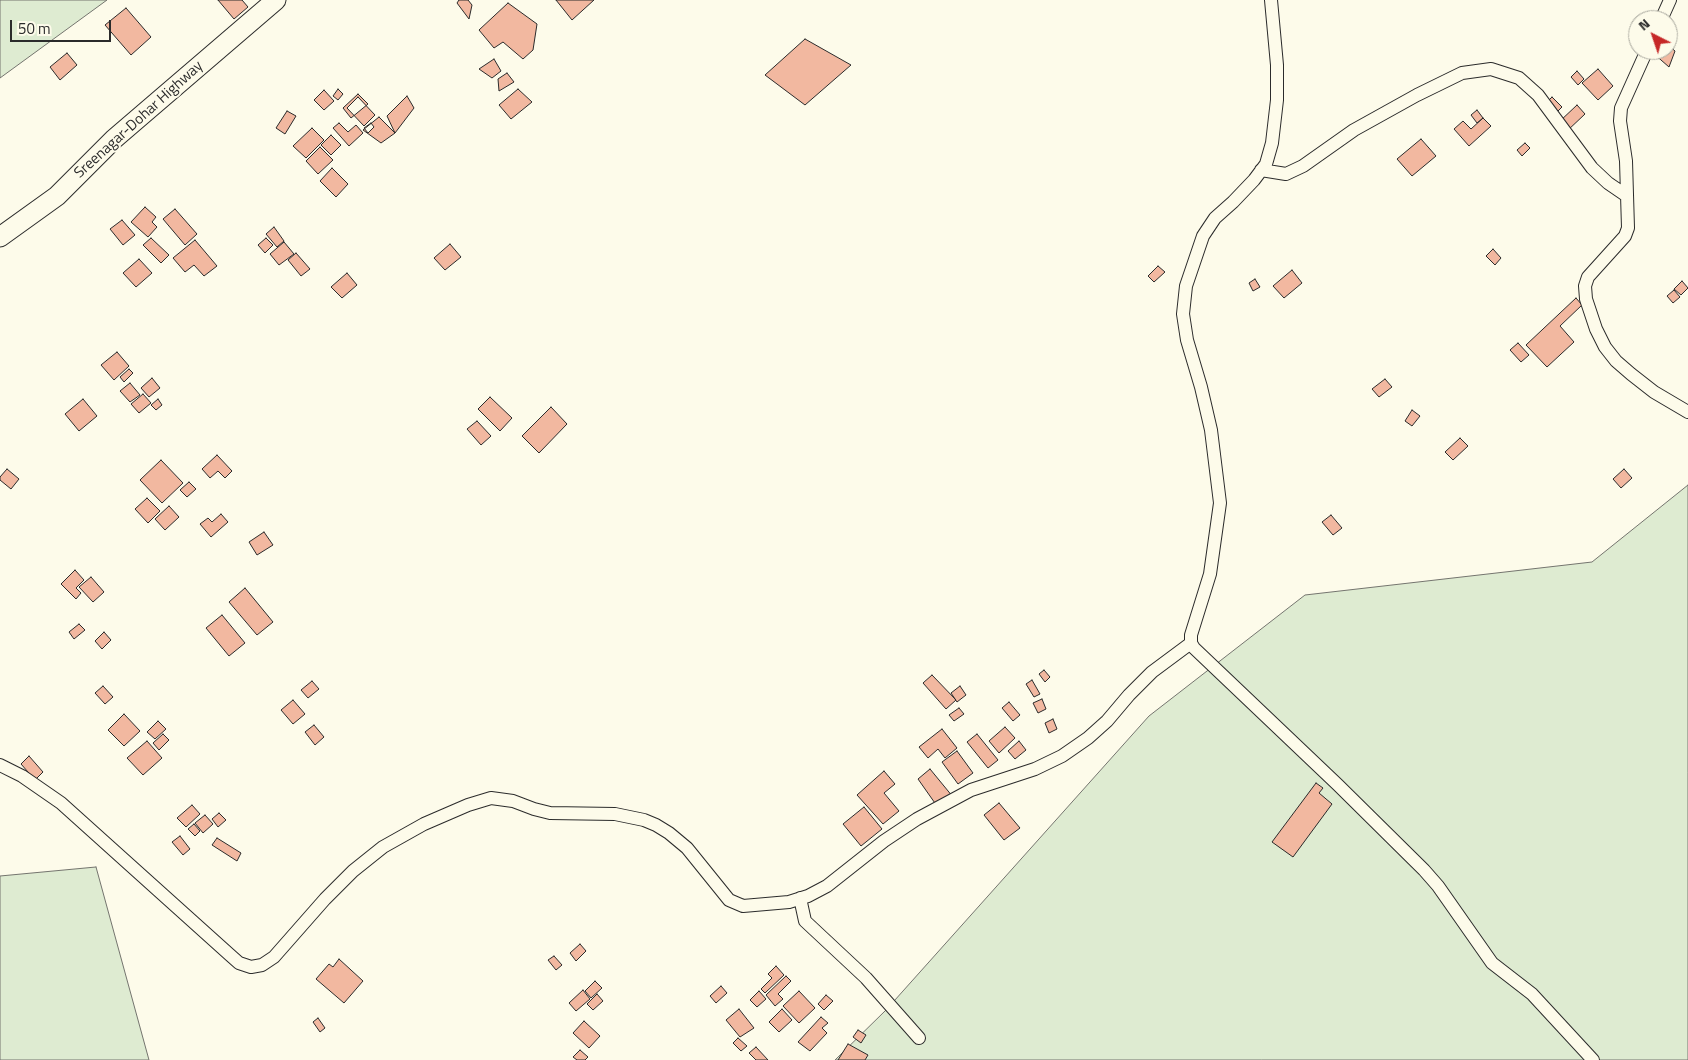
<!DOCTYPE html>
<html>
<head>
<meta charset="utf-8">
<style>
  body { margin:0 }
  #map { position:relative; width:1688px; height:1060px; overflow:hidden; background:#fdfbea; font-family:"Titillium Web",sans-serif }
  canvas { display:block }
  .north { position:absolute; left:1628px; top:10px; width:50px; height:50px; box-sizing:border-box; background:#fdfbea; border:1px solid #a9a89e; border-radius:50%; rotate:319deg; font-size:14px; font-weight:700; line-height:20px; text-align:center; color:#2b2b2b }
  .north::after { content:''; display:block; margin:auto; width:18px; height:22px; background:#c62828; clip-path:polygon(50% 0,100% 100%,50% 72%,0 100%) }
  .scale { position:absolute; left:10px; top:20px; width:101px; height:22px; box-sizing:border-box; border:2px solid #2b2b2b; border-top:0; padding-left:6px; font-size:15px; line-height:18px; white-space:nowrap; color:#2b2b2b; -webkit-text-stroke:4px #fdfbea; paint-order:stroke }
</style>
</head>
<body>
<div id="map">
<canvas width="1688" height="1060"></canvas>
<div class="north">N</div>
<div class="scale">50 m</div>
</div>
<script>
const context = document.querySelector('canvas').getContext('2d');
context.lineJoin = 'round';
function fillPath(path, color) {
  context.fillStyle = color;
  context.fill(path, 'evenodd');
}
function toPath(rows) {
  const path = new Path2D();
  for (const r of rows) {
    path.moveTo(r[0], r[1]);
    for (let i = 2; i < r.length; i += 2) path.lineTo(r[i], r[i + 1]);
  }
  return path;
}
function strokePath(path, color, width, dash) {
  context.strokeStyle = color;
  context.lineWidth = width;
  context.lineCap = dash ? 'butt' : 'round';
  context.setLineDash(dash || []);
  context.stroke(path);
}
function write(font, color, halo, rows, align = 'center') {
  context.font = font + ' "Titillium Web",sans-serif';
  context.lineWidth = 4;
  context.setLineDash([]);
  context.textBaseline = 'middle';
  context.strokeStyle = halo;
  context.fillStyle = color;
  for (const [text, x, y, turn = 0] of rows) {
    context.save();
    context.translate(x, y);
    context.rotate((+turn || 0) * Math.PI / 180);
    context.textAlign = isNaN(turn) ? turn : align;
    if (halo) context.strokeText(text, 0, 0);
    context.fillText(text, 0, 0);
    context.restore();
  }
}
const green = toPath([
  [0,0,107,0,0,78,0,0],
  [1688,485,1688,1060,835,1060,886,1010,1149,716,1305,595,1592,562,1688,485],
  [96,867,149,1060,0,1060,0,876,96,867]
]);
fillPath(green, '#deebd1');
strokePath(green, '#74746e', 1);
const building = toPath([
  [218,0,242,0,248,7,234,19,218,0],
  [459,0,468,0,472,5,469,19,457,3,459,0],
  [556,0,594,0,572,20,556,0],
  [508,3,537,24,533,50,523,59,503,42,494,48,479,30,508,3],
  [126,8,151,37,131,55,105,25,126,8],
  [805,39,851,65,805,105,765,75,805,39],
  [1668,45,1675,51,1669,67,1653,53,1655,50,1668,50,1668,45],
  [67,53,77,65,60,80,50,67,67,53],
  [494,59,501,71,492,78,479,69,494,59],
  [1598,69,1613,86,1598,100,1582,83,1598,69],
  [1577,71,1584,79,1578,85,1571,77,1577,71],
  [507,73,514,82,499,91,498,79,507,73],
  [338,89,343,94,338,100,333,96,338,89],
  [518,89,532,102,511,119,499,105,518,89],
  [324,90,334,101,324,110,314,100,324,90],
  [358,94,368,104,351,118,343,108,358,94],
  [407,96,414,108,395,133,387,116,407,96],
  [358,97,375,115,364,126,347,108,358,97],
  [1552,97,1562,107,1555,114,1545,104,1552,97],
  [1577,105,1585,114,1567,131,1559,122,1577,105],
  [1477,110,1483,118,1477,123,1471,115,1477,110],
  [287,111,296,116,285,134,276,128,287,111],
  [379,117,395,133,381,143,363,130,379,117],
  [1483,118,1491,126,1469,146,1454,129,1463,121,1471,129,1483,118],
  [339,123,348,132,356,125,363,133,349,146,333,128,339,123],
  [371,123,374,127,368,133,364,128,371,123],
  [312,128,324,140,306,158,293,146,312,128],
  [331,135,341,145,331,155,321,145,331,135],
  [1421,139,1436,156,1412,176,1397,159,1421,139],
  [1525,143,1530,148,1522,156,1517,150,1525,143],
  [320,147,333,160,318,174,306,161,320,147],
  [332,168,348,184,336,197,320,181,332,168],
  [145,207,156,217,152,222,157,227,148,237,131,222,145,207],
  [175,209,197,234,185,245,163,219,175,209],
  [122,220,135,235,123,245,110,229,122,220],
  [274,227,284,241,277,247,266,234,274,227],
  [151,238,169,255,161,263,143,245,151,238],
  [266,238,273,245,265,253,258,245,266,238],
  [195,240,217,266,204,276,194,265,185,272,173,258,195,240],
  [284,242,294,254,279,265,270,254,284,242],
  [450,244,461,257,445,270,434,258,450,244],
  [1493,249,1501,258,1495,265,1486,256,1493,249],
  [296,253,310,269,301,276,288,260,296,253],
  [139,259,152,273,136,287,123,273,139,259],
  [1158,266,1165,272,1154,282,1148,276,1158,266],
  [1292,270,1302,283,1284,298,1273,286,1292,270],
  [347,273,357,285,342,298,331,287,347,273],
  [1255,279,1260,287,1253,291,1249,283,1255,279],
  [1682,281,1688,288,1681,295,1674,289,1682,281],
  [1674,290,1680,297,1673,303,1667,296,1674,290],
  [1576,298,1582,305,1560,326,1574,342,1547,367,1526,345,1576,298],
  [1518,343,1529,355,1521,362,1510,350,1518,343],
  [117,352,129,366,114,380,101,365,117,352],
  [129,369,133,373,124,382,120,377,129,369],
  [152,378,160,388,149,397,141,388,152,378],
  [1385,379,1392,387,1379,397,1372,389,1385,379],
  [130,383,140,395,130,402,120,391,130,383],
  [143,394,151,403,139,413,131,404,143,394],
  [490,397,512,418,500,431,478,409,490,397],
  [83,399,97,416,79,431,65,414,83,399],
  [158,399,162,405,156,410,151,405,158,399],
  [551,407,567,424,539,453,522,436,551,407],
  [1412,410,1420,416,1412,426,1405,421,1412,410],
  [477,421,491,436,481,445,467,429,477,421],
  [1460,438,1468,446,1453,460,1445,452,1460,438],
  [217,455,232,471,225,478,218,471,210,478,202,469,217,455],
  [161,460,183,483,162,503,140,480,161,460],
  [7,469,19,479,11,489,0,480,0,477,7,469],
  [1624,469,1632,478,1621,488,1613,479,1624,469],
  [189,482,196,489,187,497,180,490,189,482],
  [147,498,160,511,148,523,135,509,147,498],
  [169,506,179,517,165,530,155,519,169,506],
  [221,514,228,522,211,537,200,524,208,518,212,522,221,514],
  [1331,515,1342,528,1333,535,1322,522,1331,515],
  [264,532,273,545,257,555,249,542,264,532],
  [75,570,84,580,76,588,81,593,76,599,61,584,75,570],
  [91,577,104,592,93,602,79,587,91,577],
  [245,588,273,622,257,635,229,602,245,588],
  [222,615,245,643,229,656,206,628,222,615],
  [79,624,85,630,74,639,69,632,79,624],
  [104,632,111,640,102,649,95,641,104,632],
  [1044,670,1050,677,1045,682,1039,674,1044,670],
  [932,675,956,700,946,709,923,683,932,675],
  [1032,680,1040,694,1034,697,1026,684,1032,680],
  [312,681,319,689,308,698,301,690,312,681],
  [103,686,113,697,105,704,95,693,103,686],
  [960,686,966,695,957,702,951,693,960,686],
  [1042,699,1046,709,1038,713,1033,703,1042,699],
  [293,700,305,714,293,724,281,710,293,700],
  [1009,702,1020,715,1013,721,1002,708,1009,702],
  [959,708,964,714,954,721,949,715,959,708],
  [124,714,140,731,124,746,108,730,124,714],
  [1053,719,1057,729,1049,733,1045,723,1053,719],
  [158,721,166,729,155,739,147,732,158,721],
  [314,725,324,737,315,745,305,732,314,725],
  [1005,727,1015,738,999,753,989,741,1005,727],
  [942,729,957,748,945,758,938,749,928,758,919,747,942,729],
  [163,734,169,740,159,750,153,743,163,734],
  [977,734,998,760,988,768,967,742,977,734],
  [147,741,162,758,143,775,127,758,147,741],
  [1019,741,1026,750,1015,759,1008,751,1019,741],
  [957,751,973,773,958,784,942,762,957,751],
  [29,756,43,772,35,780,21,764,29,756],
  [930,769,953,797,937,806,918,779,930,769],
  [884,771,895,784,884,793,899,811,883,824,857,795,884,771],
  [1316,783,1323,788,1319,793,1332,804,1293,857,1272,842,1316,783],
  [999,803,1020,828,1004,840,984,815,999,803],
  [192,805,200,814,186,827,177,818,192,805],
  [864,807,882,829,861,846,843,824,864,807],
  [219,813,226,820,218,827,212,819,219,813],
  [205,815,213,824,203,833,195,823,205,815],
  [194,824,200,831,195,836,188,829,194,824],
  [180,836,190,849,183,855,172,842,180,836],
  [217,838,241,853,237,861,212,845,217,838],
  [580,944,586,951,576,961,570,953,580,944],
  [554,956,562,965,556,970,548,960,554,956],
  [339,959,363,981,344,1003,316,979,329,964,333,967,339,959],
  [776,966,784,975,765,993,761,989,772,978,768,974,776,966],
  [786,976,791,981,778,994,783,999,775,1006,766,995,786,976],
  [595,981,602,988,591,998,585,991,595,981],
  [721,986,727,993,716,1003,710,996,721,986],
  [583,990,590,999,576,1011,569,1003,583,990],
  [759,991,766,999,757,1007,750,1000,759,991],
  [799,991,815,1008,799,1023,783,1006,799,991],
  [597,994,603,1001,593,1010,587,1004,597,994],
  [826,995,833,1001,824,1010,818,1004,826,995],
  [739,1009,754,1028,740,1037,726,1020,739,1009],
  [782,1009,792,1020,779,1032,769,1022,782,1009],
  [821,1017,828,1023,822,1028,827,1033,810,1051,798,1042,821,1017],
  [318,1018,325,1028,320,1032,313,1022,318,1018],
  [584,1021,600,1036,589,1048,573,1033,584,1021],
  [858,1030,866,1035,861,1043,853,1037,858,1030],
  [738,1038,747,1046,741,1051,733,1043,738,1038],
  [848,1044,868,1055,865,1060,838,1060,848,1044],
  [756,1047,768,1060,756,1060,749,1053,756,1047],
  [580,1050,588,1057,585,1060,577,1060,573,1057,580,1050]
]);
fillPath(building, '#f2b8a0');
strokePath(building, '#2b2b2b', 1);
const minor = toPath([
  [1271,0,1277,65,1277,100,1272,143,1266,164,1254,180,1233,202,1215,218,1203,236,1186,286,1183,314,1187,340,1201,387,1211,430,1220,503,1210,574,1191,635,1191,643,1194,648,1338,785,1424,870,1438,886,1492,963,1532,994,1593,1060],
  [1661,20,1670,0],
  [1647,50,1621,108,1620,121,1626,161,1628,228,1625,236,1588,277,1585,286,1586,299,1596,329,1605,347,1616,361,1631,374,1654,392,1688,412],
  [1261,170,1286,174,1303,166,1354,130,1417,95,1462,73,1491,69,1519,78,1538,95,1592,168,1608,183,1627,196],
  [0,765,22,776,61,803,230,955,239,963,251,967,262,965,274,957,325,899,353,871,383,847,424,824,468,805,491,798,513,801,534,809,550,813,615,814,644,820,656,825,669,833,687,848,729,900,743,906,789,902,808,896,827,886,884,841,917,819,971,790,1035,769,1062,756,1088,738,1107,721,1129,695,1152,672,1191,643],
  [800,898,805,921,866,978,919,1038]
]);
const primary = toPath([
  [0,237,57,196,114,139,276,0]
]);
strokePath(minor, '#2b2b2b', 14);
strokePath(primary, '#2b2b2b', 21);
strokePath(minor, '#fdfbea', 12);
strokePath(primary, '#fdfbea', 19);
write('15px', '#2b2b2b', '#fdfbea', [
  ["Sreenagar-Dohar Highway",139,120,-42]
]);
</script>
</body>
</html>
